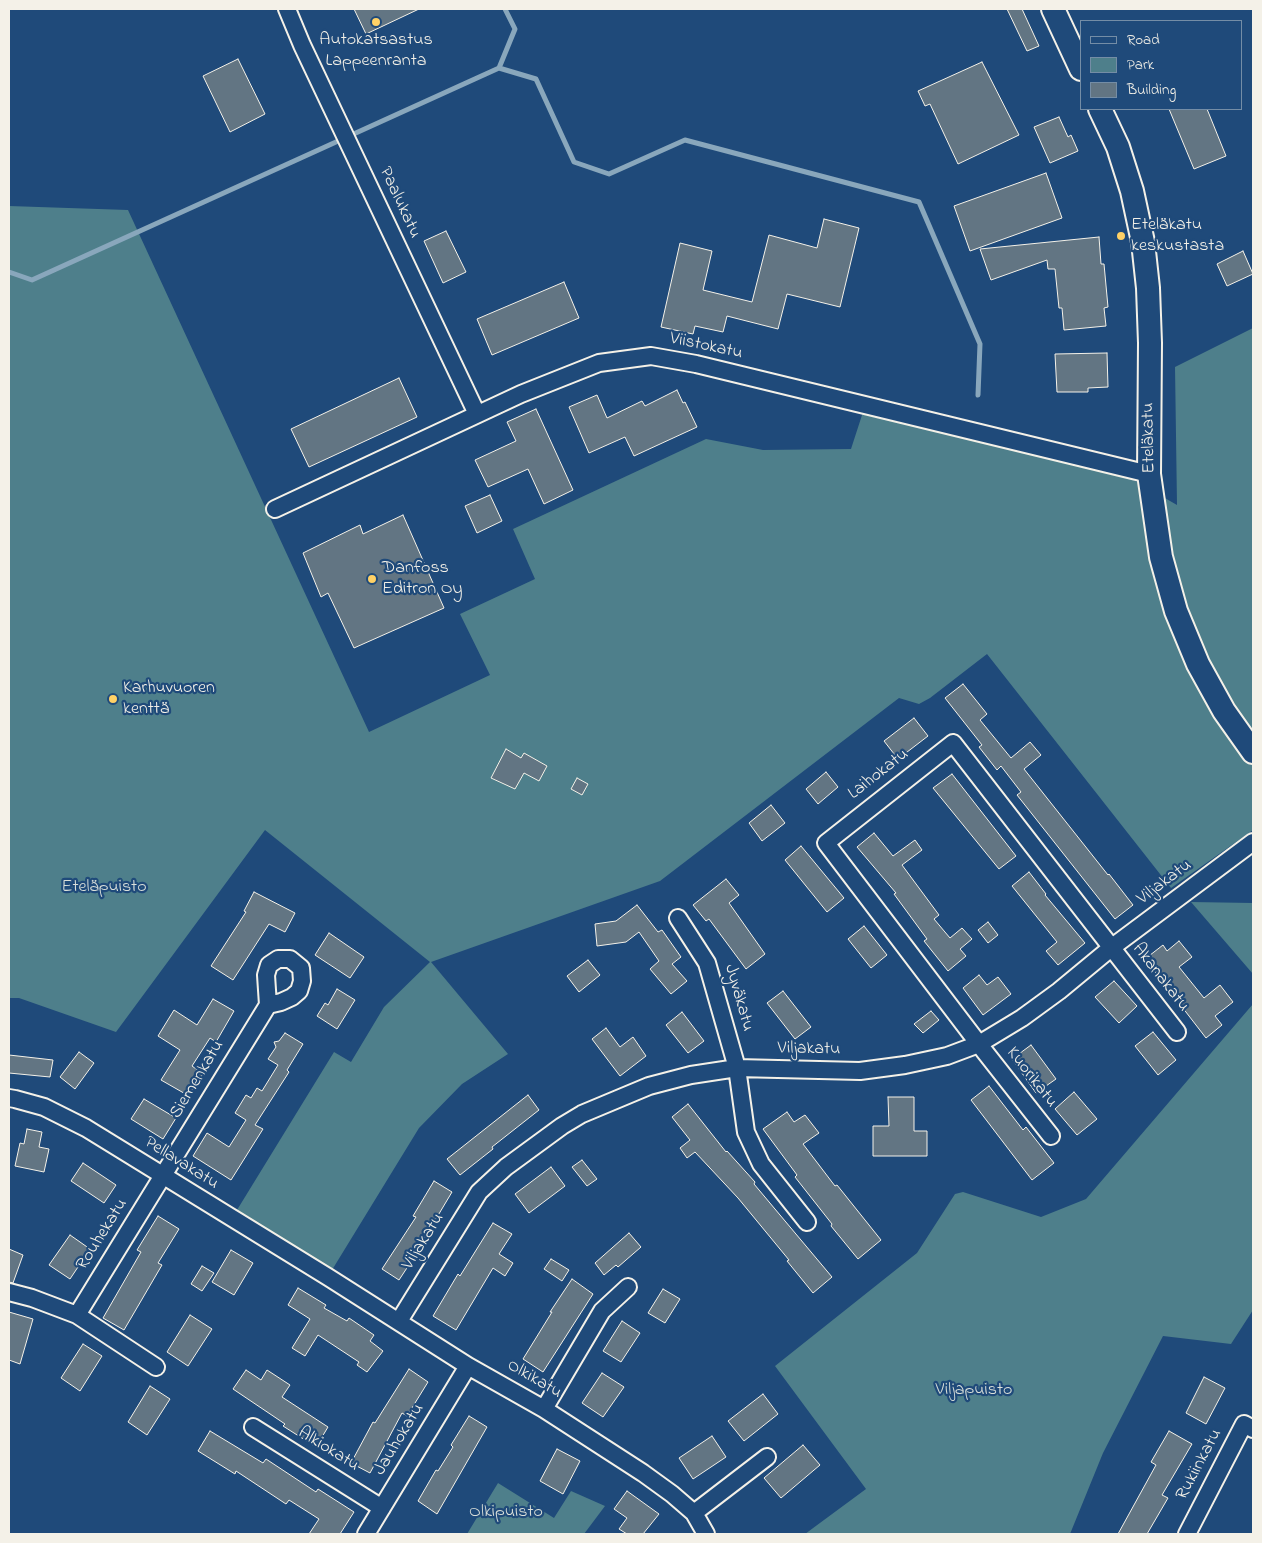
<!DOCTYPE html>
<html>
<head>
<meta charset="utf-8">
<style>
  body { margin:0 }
  #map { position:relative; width:1262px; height:1543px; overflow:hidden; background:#1f4a7a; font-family:"Indie Flower",sans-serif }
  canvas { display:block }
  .frame { position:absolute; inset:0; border:10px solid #f4f1e8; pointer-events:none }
  .legend { position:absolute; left:1080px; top:20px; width:162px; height:90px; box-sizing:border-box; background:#1f4a7a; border:1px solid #748da6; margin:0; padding:6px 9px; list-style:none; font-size:15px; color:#f4f1e8 }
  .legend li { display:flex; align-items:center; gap:10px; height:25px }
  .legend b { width:25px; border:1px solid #748da6 }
</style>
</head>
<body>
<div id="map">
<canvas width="1262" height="1543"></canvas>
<div class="frame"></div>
<ul class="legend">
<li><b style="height:6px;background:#1f4a7a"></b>Road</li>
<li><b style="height:14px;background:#4e7f8b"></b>Park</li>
<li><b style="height:14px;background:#627583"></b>Building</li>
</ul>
</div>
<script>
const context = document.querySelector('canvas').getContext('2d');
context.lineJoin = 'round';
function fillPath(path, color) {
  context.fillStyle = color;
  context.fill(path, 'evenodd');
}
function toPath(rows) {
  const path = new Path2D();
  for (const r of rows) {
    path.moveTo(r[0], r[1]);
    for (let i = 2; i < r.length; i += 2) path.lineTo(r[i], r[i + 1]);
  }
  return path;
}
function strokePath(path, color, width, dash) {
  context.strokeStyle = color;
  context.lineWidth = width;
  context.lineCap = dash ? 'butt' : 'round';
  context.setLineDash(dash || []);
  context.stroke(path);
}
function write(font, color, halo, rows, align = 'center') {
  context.font = font + ' "Indie Flower",sans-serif';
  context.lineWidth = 4.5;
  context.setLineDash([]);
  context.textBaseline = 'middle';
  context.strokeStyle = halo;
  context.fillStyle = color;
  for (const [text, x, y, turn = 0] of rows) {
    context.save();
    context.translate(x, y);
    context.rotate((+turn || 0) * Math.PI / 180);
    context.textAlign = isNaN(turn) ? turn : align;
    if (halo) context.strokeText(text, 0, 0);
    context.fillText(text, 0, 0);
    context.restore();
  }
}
fillPath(toPath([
  [9,206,128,210,369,732,490,675,460,614,535,579,513,529,706,439,763,450,851,449,863,412,1118,471,1177,505,1175,367,1253,328,1253,830,1171,888,987,654,930,698,919,704,899,698,660,881,431,962,508,1054,462,1084,419,1128,332,1270,237,1210,334,1052,351,1062,384,1007,430,962,265,830,116,1032,19,998,9,998],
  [1191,902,1253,903,1253,974],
  [1253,1004,1253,1310,1231,1344,1163,1336,1103,1453,1070,1534,805,1534,866,1489,775,1366,917,1253,955,1194,963,1192,1041,1217,1086,1199],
  [498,1483,554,1518,571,1491,605,1506,584,1534,467,1534]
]), '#4e7f8b');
strokePath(toPath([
  [499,68,515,29,505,9],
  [9,272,32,280,499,68,536,79,574,162,609,174,685,140,919,202,980,344,978,395]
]), '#89a7bc', 5);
const building = toPath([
  [354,9,419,9,366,34,354,9],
  [1007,9,1022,9,1039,46,1027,51,1007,9],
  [238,59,265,114,230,132,203,76,238,59],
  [982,62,1019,135,958,164,930,104,925,106,918,91,982,62],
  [1169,109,1207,109,1226,156,1194,169,1169,109],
  [1059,117,1068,137,1071,135,1078,151,1050,163,1034,127,1059,117],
  [1046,173,1062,218,970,251,954,206,1046,173],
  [824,219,859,228,840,307,787,294,778,329,727,316,723,332,695,326,693,334,661,327,680,243,712,251,703,290,752,302,769,235,817,248,824,219],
  [446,231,466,272,443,283,424,241,446,231],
  [1099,237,1101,264,1104,264,1108,307,1104,308,1106,326,1064,330,1062,308,1059,308,1055,269,1048,269,1047,260,991,280,980,249,1099,237],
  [1243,251,1253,274,1227,286,1217,264,1243,251],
  [564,282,579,318,492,355,477,319,564,282],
  [1107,353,1108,387,1088,388,1088,392,1057,392,1055,354,1107,353],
  [399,378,417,417,309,467,291,429,399,378],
  [677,390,683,403,685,402,697,427,634,456,625,437,589,453,569,407,597,395,607,418,642,401,645,406,677,390],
  [536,409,573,490,544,504,528,469,488,487,475,460,516,441,507,422,536,409],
  [490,495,502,521,477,533,465,506,490,495],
  [403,515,444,608,354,648,328,593,321,597,303,553,360,525,363,534,403,515],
  [963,684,987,714,980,720,1011,758,1030,742,1041,755,1024,769,1108,875,1109,874,1133,905,1115,919,1017,795,1021,792,1001,766,997,770,979,747,982,745,945,698,963,684],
  [914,718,928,736,898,759,884,741,914,718],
  [506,749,521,758,524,753,547,766,539,781,524,773,515,789,491,778,506,749],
  [826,772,838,787,818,804,806,789,826,772],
  [952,774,1016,856,999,869,933,788,952,774],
  [577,778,588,784,582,795,571,789,577,778],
  [771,805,785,823,762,841,749,823,771,805],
  [874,833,893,856,915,840,922,850,902,865,939,915,934,919,950,938,962,928,972,939,960,949,966,956,948,971,924,941,927,939,894,894,896,893,857,847,874,833],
  [801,846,844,898,827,912,785,860,801,846],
  [1029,872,1046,894,1045,895,1085,943,1058,965,1046,951,1057,942,1012,886,1029,872],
  [726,879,739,895,729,903,765,954,746,969,709,919,706,921,693,905,726,879],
  [254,892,295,913,285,932,269,924,233,980,211,966,246,912,244,911,254,892],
  [637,905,658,932,662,930,681,957,672,964,687,981,671,994,650,969,659,961,639,932,626,942,597,946,595,924,616,921,637,905],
  [988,922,998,935,988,943,978,930,988,922],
  [864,926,887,955,871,968,848,939,864,926],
  [329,933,364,957,350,978,315,955,329,933],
  [1179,941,1192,957,1179,967,1204,998,1220,985,1233,1002,1215,1016,1222,1025,1206,1038,1145,959,1163,945,1167,951,1179,941],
  [588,960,600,975,579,992,567,976,588,960],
  [979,975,987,985,998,977,1011,994,983,1015,963,988,979,975],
  [1114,981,1137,1006,1119,1023,1095,997,1114,981],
  [337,989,355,1000,337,1029,317,1016,325,1003,328,1005,337,989],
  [783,991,811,1027,795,1039,767,1003,783,991],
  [213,999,234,1011,216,1042,210,1038,192,1066,203,1074,189,1096,161,1080,180,1050,158,1036,174,1010,197,1025,213,999],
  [931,1011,939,1020,923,1033,914,1024,931,1011],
  [682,1012,704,1041,688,1053,666,1025,682,1012],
  [606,1028,620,1047,633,1037,646,1056,620,1076,592,1039,606,1028],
  [1153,1032,1176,1060,1158,1075,1135,1046,1153,1032],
  [285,1033,303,1044,287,1070,289,1072,255,1125,263,1129,231,1180,193,1156,207,1133,229,1147,246,1120,235,1113,246,1095,251,1098,257,1088,262,1091,278,1065,268,1059,276,1047,274,1042,279,1041,285,1033],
  [1031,1045,1056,1079,1036,1093,1012,1059,1031,1045],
  [79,1052,94,1063,75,1089,60,1077,79,1052],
  [9,1055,53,1060,50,1077,9,1073,9,1055],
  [989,1086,1023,1130,1026,1127,1054,1163,1032,1180,971,1100,989,1086],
  [1074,1092,1097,1119,1077,1135,1055,1109,1074,1092],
  [528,1095,539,1110,492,1147,493,1149,460,1175,447,1159,528,1095],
  [888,1097,914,1097,914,1131,927,1131,927,1156,873,1156,873,1126,889,1126,888,1097],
  [144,1099,176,1118,163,1139,131,1119,144,1099],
  [688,1104,726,1152,727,1151,755,1182,754,1184,832,1277,813,1293,787,1261,789,1260,738,1198,695,1152,687,1158,680,1148,690,1140,672,1117,688,1104],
  [787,1112,794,1122,805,1115,819,1133,803,1144,835,1186,837,1185,881,1240,858,1259,831,1226,832,1224,795,1177,797,1175,763,1129,787,1112],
  [27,1129,42,1132,39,1147,49,1149,44,1172,15,1166,20,1143,24,1144,27,1129],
  [582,1160,597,1179,587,1186,572,1167,582,1160],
  [83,1163,116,1185,104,1203,71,1181,83,1163],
  [551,1167,565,1186,529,1213,515,1194,551,1167],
  [434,1181,452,1192,421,1244,422,1245,399,1280,382,1269,416,1217,413,1216,434,1181],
  [158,1216,179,1229,158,1263,162,1265,124,1330,103,1318,141,1252,137,1250,158,1216],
  [493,1223,512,1234,499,1254,513,1263,505,1276,493,1268,456,1330,433,1316,458,1274,460,1276,493,1223],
  [629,1233,641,1247,618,1267,616,1265,604,1275,595,1263,629,1233],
  [70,1235,90,1249,70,1279,49,1265,70,1235],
  [9,1249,23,1255,13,1283,9,1282,9,1249],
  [231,1250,253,1263,234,1295,212,1282,231,1250],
  [551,1259,569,1270,562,1281,544,1269,551,1259],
  [202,1266,214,1273,202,1291,191,1284,202,1266],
  [572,1279,593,1294,543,1372,523,1359,552,1312,550,1312,572,1279],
  [298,1288,326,1305,324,1308,347,1321,349,1318,374,1335,370,1341,383,1351,367,1372,357,1365,359,1362,318,1335,305,1356,292,1348,310,1319,288,1305,298,1288],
  [663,1289,680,1299,665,1323,648,1313,663,1289],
  [9,1312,33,1319,20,1364,9,1360,9,1312],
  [190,1315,212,1329,188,1366,167,1352,190,1315],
  [622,1321,640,1333,621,1362,603,1351,622,1321],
  [83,1344,102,1356,80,1391,61,1378,83,1344],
  [409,1369,428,1382,407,1416,402,1413,370,1473,351,1463,373,1422,375,1423,409,1369],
  [246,1370,261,1380,267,1370,290,1385,282,1397,328,1427,316,1447,283,1426,285,1424,233,1389,246,1370],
  [602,1373,624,1387,603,1417,582,1403,602,1373],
  [1204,1377,1225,1388,1206,1424,1186,1413,1204,1377],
  [150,1386,170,1399,147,1435,128,1422,150,1386],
  [763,1394,778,1414,744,1441,728,1421,763,1394],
  [469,1416,487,1427,437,1514,418,1501,436,1470,438,1471,453,1447,451,1445,469,1416],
  [210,1431,263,1463,266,1459,316,1492,318,1489,354,1512,340,1534,309,1534,319,1519,289,1500,286,1504,236,1471,235,1474,198,1451,210,1431],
  [1169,1431,1192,1444,1162,1495,1168,1498,1147,1534,1118,1534,1156,1465,1151,1462,1169,1431],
  [712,1436,726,1457,693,1479,679,1458,712,1436],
  [803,1445,820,1465,781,1498,764,1478,803,1445],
  [557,1449,580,1461,563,1494,540,1481,557,1449],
  [627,1491,659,1514,643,1534,627,1534,619,1529,627,1518,614,1509,627,1491]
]);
fillPath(building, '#627583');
strokePath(building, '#f4f1e8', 1);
const street = toPath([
  [287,9,302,45,477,414],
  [275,509,521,394,599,363,651,356,696,364,1149,474],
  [678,918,707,963,737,1068,746,1132,761,1164,807,1222],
  [9,1098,15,1099,44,1107,86,1128,328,1277,468,1366,544,1409,643,1473,672,1494,694,1513,706,1534],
  [1051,1136,985,1052,826,843,953,743,1177,1032],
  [9,1292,32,1298,77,1315,156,1367],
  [77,1315,268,1005,266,975,269,965,278,959,290,959,301,968,302,981,299,991,292,997,281,1002,268,1005],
  [399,1321,479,1192,506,1167,562,1126,582,1114,649,1086,691,1075,737,1068,860,1071,905,1065,947,1056,979,1044,1022,1018,1059,991,1111,948,1253,842],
  [544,1409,602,1311,628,1287],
  [253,1427,382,1508],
  [694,1513,767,1457],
  [366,1534,468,1366],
  [1187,1534,1244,1424,1253,1429]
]);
const secondary = toPath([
  [1053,9,1081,69],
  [1100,109,1118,147,1132,191,1143,242,1148,288,1150,343,1149,474,1161,557,1176,611,1198,664,1224,711,1253,752]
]);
strokePath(street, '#f4f1e8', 20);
strokePath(secondary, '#f4f1e8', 26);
strokePath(street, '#1f4a7a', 16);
strokePath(secondary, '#1f4a7a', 22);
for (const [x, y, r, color] of [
  [376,22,5,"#ffd166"],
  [1121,236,5,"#ffd166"],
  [372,579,5,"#ffd166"],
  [113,699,5,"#ffd166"]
]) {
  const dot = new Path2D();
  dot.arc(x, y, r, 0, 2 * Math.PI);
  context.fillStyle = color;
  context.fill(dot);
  strokePath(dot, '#1f4a7a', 2);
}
write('18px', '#f4f1e8', '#1f4a7a', [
  ["Autokatsastus",376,41,"center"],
  ["Lappeenranta",376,62,"center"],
  ["Eteläkatu",1131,226],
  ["keskustasta",1131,247],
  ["Danfoss",382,569],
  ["Editron Oy",382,590],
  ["Karhuvuoren",123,689],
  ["kenttä",123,710]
], 'left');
write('18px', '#f4f1e8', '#1f4a7a', [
  ["Paalukatu",399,203,65],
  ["Viistokatu",706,347,12],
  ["Eteläkatu",1150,438,-91],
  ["Laihokatu",879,775,-38],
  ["Viljakatu",1165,883,-37],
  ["Akanakatu",1160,978,52],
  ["Jyväkatu",738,998,74],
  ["Viljakatu",809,1050,1],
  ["Kuorikatu",1031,1078,52],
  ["Siemenkatu",198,1080,-59],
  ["Pellavakatu",181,1164,32],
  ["Rouhekatu",103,1235,-58],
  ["Viljakatu",424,1242,-58],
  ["Olkikatu",534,1380,30],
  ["Jauhokatu",400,1440,-59],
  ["Alkiokatu",328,1450,32],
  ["Rukiinkatu",1200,1465,-62]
]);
write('18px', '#dbe0da', '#1f4a7a', [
  ["Eteläpuisto",104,888],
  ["Viljapuisto",974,1391],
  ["Olkipuisto",506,1513]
]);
</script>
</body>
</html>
